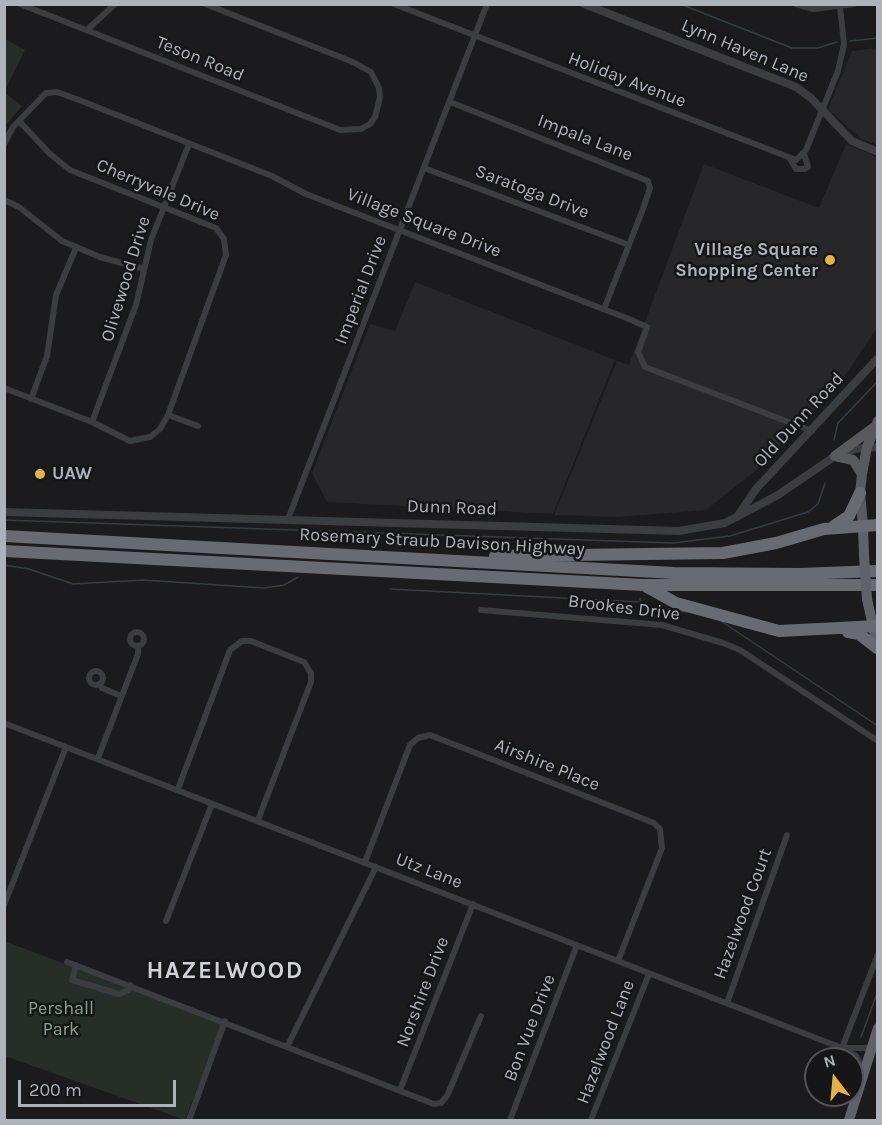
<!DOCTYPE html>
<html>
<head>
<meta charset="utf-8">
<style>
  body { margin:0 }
  #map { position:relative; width:882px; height:1125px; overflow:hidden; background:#1b1b1d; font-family:Karla,sans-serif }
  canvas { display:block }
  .frame { position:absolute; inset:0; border:6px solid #aeb2bb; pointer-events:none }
  .north { position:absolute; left:804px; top:1047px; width:60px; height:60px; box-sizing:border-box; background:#161618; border:2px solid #535459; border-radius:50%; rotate:344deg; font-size:16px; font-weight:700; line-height:24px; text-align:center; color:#aeb2bb }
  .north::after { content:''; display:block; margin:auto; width:21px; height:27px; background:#e3b24c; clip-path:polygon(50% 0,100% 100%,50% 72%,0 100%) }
  .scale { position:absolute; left:18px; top:1080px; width:158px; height:27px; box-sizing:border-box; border:3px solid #aeb2bb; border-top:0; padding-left:8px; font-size:18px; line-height:21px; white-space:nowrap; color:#aeb2bb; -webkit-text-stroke:4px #161618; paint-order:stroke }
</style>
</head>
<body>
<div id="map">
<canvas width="882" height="1125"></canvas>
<div class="frame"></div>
<div class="north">N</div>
<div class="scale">200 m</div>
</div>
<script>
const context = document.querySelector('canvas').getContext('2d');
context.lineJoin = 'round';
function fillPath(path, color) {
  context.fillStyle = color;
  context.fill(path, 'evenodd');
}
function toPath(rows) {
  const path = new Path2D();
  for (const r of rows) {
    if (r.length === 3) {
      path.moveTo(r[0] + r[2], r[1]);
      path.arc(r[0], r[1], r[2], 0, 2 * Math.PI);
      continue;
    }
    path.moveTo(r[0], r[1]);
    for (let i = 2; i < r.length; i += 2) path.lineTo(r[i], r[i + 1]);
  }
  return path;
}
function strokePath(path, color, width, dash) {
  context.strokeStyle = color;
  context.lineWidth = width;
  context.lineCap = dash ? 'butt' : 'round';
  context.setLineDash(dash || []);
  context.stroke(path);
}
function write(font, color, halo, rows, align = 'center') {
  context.font = font + ' Karla,sans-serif';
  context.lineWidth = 5;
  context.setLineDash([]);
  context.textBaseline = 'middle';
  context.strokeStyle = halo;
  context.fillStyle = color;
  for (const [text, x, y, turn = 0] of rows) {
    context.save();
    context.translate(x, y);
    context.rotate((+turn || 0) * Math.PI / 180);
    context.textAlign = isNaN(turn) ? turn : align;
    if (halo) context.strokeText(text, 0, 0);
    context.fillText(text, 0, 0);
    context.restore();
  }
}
fillPath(toPath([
  [877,48,878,48,877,145,860,138,828,109,852,51],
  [846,144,877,157,877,328,838,386,760,467,706,510,618,517,554,515,617,361,629,365,704,164,819,208],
  [415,282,615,360,553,514,327,502,312,473,370,324,395,331]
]), '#27272a');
fillPath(toPath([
  [5,39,25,50,5,90],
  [4,92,22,106,7,124,5,122],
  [4,941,222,1023,185,1120,5,1056]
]), '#272e28');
strokePath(toPath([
  [680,4,792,48,818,48,837,42],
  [850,41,878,38],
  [834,440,838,423,878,381],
  [4,520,673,543,730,536,808,512,818,504,825,483],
  [322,539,326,533],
  [4,565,29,569,73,584,143,580,264,588,284,585,298,577],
  [390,589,640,602],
  [640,599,644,609,688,612],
  [721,621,878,726],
  [861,1037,878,991]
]), '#353d45', 1.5);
strokePath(toPath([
  [20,4,340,130,361,129,370,124,375,117,380,97,379,88,371,72,353,62,205,4],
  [394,4,796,160,806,150,838,71,844,44,840,7],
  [796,4,813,9,854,4],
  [88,29,115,4],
  [450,102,648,181,650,188,643,209,604,309],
  [4,144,13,127,46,93,57,92,79,100,272,176,306,194,629,319,647,327,638,352,645,367,812,431],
  [790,159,796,169,805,169,808,167,804,154],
  [424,168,629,245],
  [4,200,19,207,62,241,100,257,144,269],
  [4,388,92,422,130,441,150,437,160,429,168,415,226,255,224,239,216,228,70,170,50,154,19,121],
  [31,399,47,356,56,295,76,248],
  [168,415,198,426],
  [92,422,136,305,151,240,189,144],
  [288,519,487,4],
  [481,610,662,625,723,643,740,650,878,741],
  [137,639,7],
  [96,678,7],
  [99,684,102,688,121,696],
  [4,723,842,1048,856,1056,864,1071],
  [98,758,138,654,138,646],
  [178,789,230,650,242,641,251,641,304,662,311,673,311,682,258,820],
  [365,862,410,745,418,738,430,735,654,823,660,829,662,848,618,961],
  [4,905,66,747],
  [166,921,212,804],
  [67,962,434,1104,441,1103,447,1096,481,1016],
  [76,965,72,980,119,994,128,990,130,985],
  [727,1003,787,835],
  [288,1045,376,867],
  [842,1048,878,954],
  [842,1048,871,1048],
  [400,1090,473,904],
  [189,1120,225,1021],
  [510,1120,577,945],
  [591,1120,649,974]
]), '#3c3d41', 6);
strokePath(toPath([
  [584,4,796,87,811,98,852,141,878,152],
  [4,512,679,531,725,523,778,495,835,456,855,449,878,447],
  [737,517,756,489,878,358]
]), '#3c3d41', 8);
strokePath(toPath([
  [835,456,873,428],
  [835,456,853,460,862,474],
  [863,525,860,493,862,474,867,447,878,421]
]), '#585a60', 10);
strokePath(toPath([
  [863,525,864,556],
  [867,599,878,649],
  [849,1120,878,1028]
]), '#606269', 10);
strokePath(toPath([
  [834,526,849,516,860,493],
  [4,536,674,573,799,574,878,571],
  [4,551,643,585,878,585],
  [495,556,723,553,776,543,824,529,878,525],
  [647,587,676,603,779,631,878,626],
  [848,632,859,634,877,648]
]), '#686b72', 12);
strokePath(toPath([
  [864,556,867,599]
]), '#606269', 10);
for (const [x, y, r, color] of [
  [830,260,6,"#e3b24c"],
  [40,474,6,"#e3b24c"]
]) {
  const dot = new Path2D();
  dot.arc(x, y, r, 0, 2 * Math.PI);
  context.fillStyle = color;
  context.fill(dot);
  strokePath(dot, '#161618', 2);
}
write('18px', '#aeb2bb', '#161618', [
  ["Lynn Haven Lane",745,51,23],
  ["Teson Road",200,59,22],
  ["Holiday Avenue",627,80,21],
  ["Impala Lane",585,138,21],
  ["Cherryvale Drive",158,190,23],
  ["Saratoga Drive",532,192,21],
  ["Village Square Drive",424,223,21],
  ["Olivewood Drive",126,279,-73],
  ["Imperial Drive",361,290,-69],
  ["Old Dunn Road",799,420,-47],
  ["Dunn Road",452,508,2],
  ["Rosemary Straub Davison Highway",442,542,3],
  ["Brookes Drive",624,608,7],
  ["Airshire Place",547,765,22],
  ["Utz Lane",429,871,21],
  ["Hazelwood Court",743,914,-70],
  ["Norshire Drive",423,992,-69],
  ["Bon Vue Drive",530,1028,-69],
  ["Hazelwood Lane",606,1042,-69]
]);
write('bold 18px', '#aeb2bb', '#161618', [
  ["Village Square",818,250],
  ["Shopping Center",818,271],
  ["UAW",52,474,"left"]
], 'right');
write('18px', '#87a489', '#161618', [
  ["Pershall",61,1009],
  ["Park",61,1030]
]);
context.letterSpacing = '1.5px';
write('bold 24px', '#cfd1d7', '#161618', [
  ["HAZELWOOD",225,971]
]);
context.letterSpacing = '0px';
</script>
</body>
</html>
